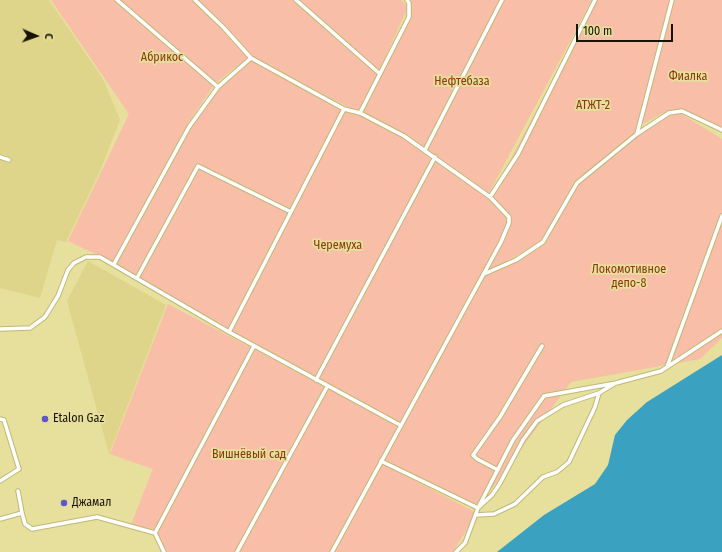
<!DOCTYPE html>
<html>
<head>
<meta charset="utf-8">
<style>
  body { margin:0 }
  #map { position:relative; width:722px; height:552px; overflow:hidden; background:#e7df9c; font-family:"Fira Sans Condensed",sans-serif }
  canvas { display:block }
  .north { position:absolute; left:16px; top:16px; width:40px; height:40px; -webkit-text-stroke:3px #e7df9c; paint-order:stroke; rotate:92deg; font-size:11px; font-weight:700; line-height:16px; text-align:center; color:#171300 }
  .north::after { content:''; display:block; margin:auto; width:14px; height:18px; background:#171300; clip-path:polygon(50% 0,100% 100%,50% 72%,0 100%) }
  .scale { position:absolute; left:576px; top:24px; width:97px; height:18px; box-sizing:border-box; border:2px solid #171300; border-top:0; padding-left:5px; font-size:12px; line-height:14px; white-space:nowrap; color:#171300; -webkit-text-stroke:3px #e7df9c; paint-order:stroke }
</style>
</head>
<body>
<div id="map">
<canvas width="722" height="552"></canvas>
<div class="north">С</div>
<div class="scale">100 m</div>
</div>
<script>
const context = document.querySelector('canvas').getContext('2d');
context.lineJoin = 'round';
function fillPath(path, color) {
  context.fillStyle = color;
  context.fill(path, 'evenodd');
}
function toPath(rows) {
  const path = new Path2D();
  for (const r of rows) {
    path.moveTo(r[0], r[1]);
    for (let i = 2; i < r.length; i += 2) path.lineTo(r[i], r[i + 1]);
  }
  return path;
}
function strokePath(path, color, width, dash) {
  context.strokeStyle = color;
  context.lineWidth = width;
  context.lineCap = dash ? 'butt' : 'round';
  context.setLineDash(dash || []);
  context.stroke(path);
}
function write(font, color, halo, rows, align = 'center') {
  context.font = font + ' "Fira Sans Condensed",sans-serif';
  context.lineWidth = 3.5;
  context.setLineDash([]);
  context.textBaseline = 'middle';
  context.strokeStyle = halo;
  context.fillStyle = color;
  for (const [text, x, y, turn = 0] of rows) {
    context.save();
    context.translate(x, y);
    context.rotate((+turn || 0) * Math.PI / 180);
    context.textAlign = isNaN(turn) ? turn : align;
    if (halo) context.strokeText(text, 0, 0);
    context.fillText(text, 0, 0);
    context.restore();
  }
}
fillPath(toPath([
  [0,0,49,0,103,79,120,120,100,171,66,242,57,240,40,298,0,288],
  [88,261,166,305,109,454,67,301]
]), '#dfd58a');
fillPath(toPath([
  [51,0,401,0,408,7,360,113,404,136,490,197,509,217,509,223,484,274,400,425,327,387,114,264,189,127,218,87,250,58,233,69,214,85,187,125,114,263,68,241,129,114],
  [260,62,358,112,344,109],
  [411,0,592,0,489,193,405,135,361,113,411,17],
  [594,0,670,0,635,133,575,183,545,236,540,242,488,272,512,222,510,215,491,197],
  [674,0,722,0,722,132,701,119,682,111,665,112,639,126],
  [680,113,722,139,722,338,700,359,571,382,478,507,382,461,484,276,539,248,576,185,665,114],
  [168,304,398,425,379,462,477,513,453,552,162,552,154,534,130,527,153,469,110,454]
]), '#f8bea8');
fillPath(toPath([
  [722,355,722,552,497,552,544,515,595,484,608,465,615,435,627,420,647,402]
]), '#3ba1c0');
const service = toPath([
  [117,0,218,87],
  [195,0,224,28,251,58],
  [296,0,380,74],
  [360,113,409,17,409,3,407,0],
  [637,134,669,113,682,111,722,130],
  [425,150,502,0],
  [0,157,9,160],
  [490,197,518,154,595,0],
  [114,264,189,127,218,87,251,58,344,109],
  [484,274,516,260,543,242,577,183,637,134,672,0],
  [137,278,198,166,291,212],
  [0,329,30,328,45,317,58,296,68,270,74,263,86,257,100,257,229,332,400,425],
  [229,332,344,109,360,113,404,136,490,197,509,217,509,223,501,242,332,552],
  [667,367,722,216],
  [316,380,435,157],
  [0,419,4,420,19,469,0,481],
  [381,461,478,508,492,495,499,485,523,440,537,421,563,405,599,393,614,384],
  [498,470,477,459,473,455,500,417,542,346],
  [18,491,22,513],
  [476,515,494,514,515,504,543,477,557,472,569,462,595,407,599,393],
  [0,519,22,513,25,524,32,529,97,517,155,533,164,552],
  [155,533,254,346],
  [237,552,327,387],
  [456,552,465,543,478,508,513,440,544,396,616,383,661,371,722,331]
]);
strokePath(service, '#c0b876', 5.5);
strokePath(service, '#fff', 3.5);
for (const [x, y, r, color] of [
  [45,419,4,"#5f55ce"],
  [64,503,4,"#5f55ce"]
]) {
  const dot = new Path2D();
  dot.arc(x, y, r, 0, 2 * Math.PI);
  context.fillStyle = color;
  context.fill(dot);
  strokePath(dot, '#e7df9c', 1.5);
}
write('12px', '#8b360d', '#e7df9c', [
  ["Абрикос",162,58],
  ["Фиалка",688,77],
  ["Нефтебаза",462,82],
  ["АТЖТ-2",593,106],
  ["Черемуха",338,246],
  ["Локомотивное",629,270],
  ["депо-8",629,284],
  ["Вишнёвый сад",249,455]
]);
write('12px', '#171300', '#e7df9c', [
  ["Etalon Gaz",53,419],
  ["Джамал",72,503]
], 'left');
</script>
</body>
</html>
